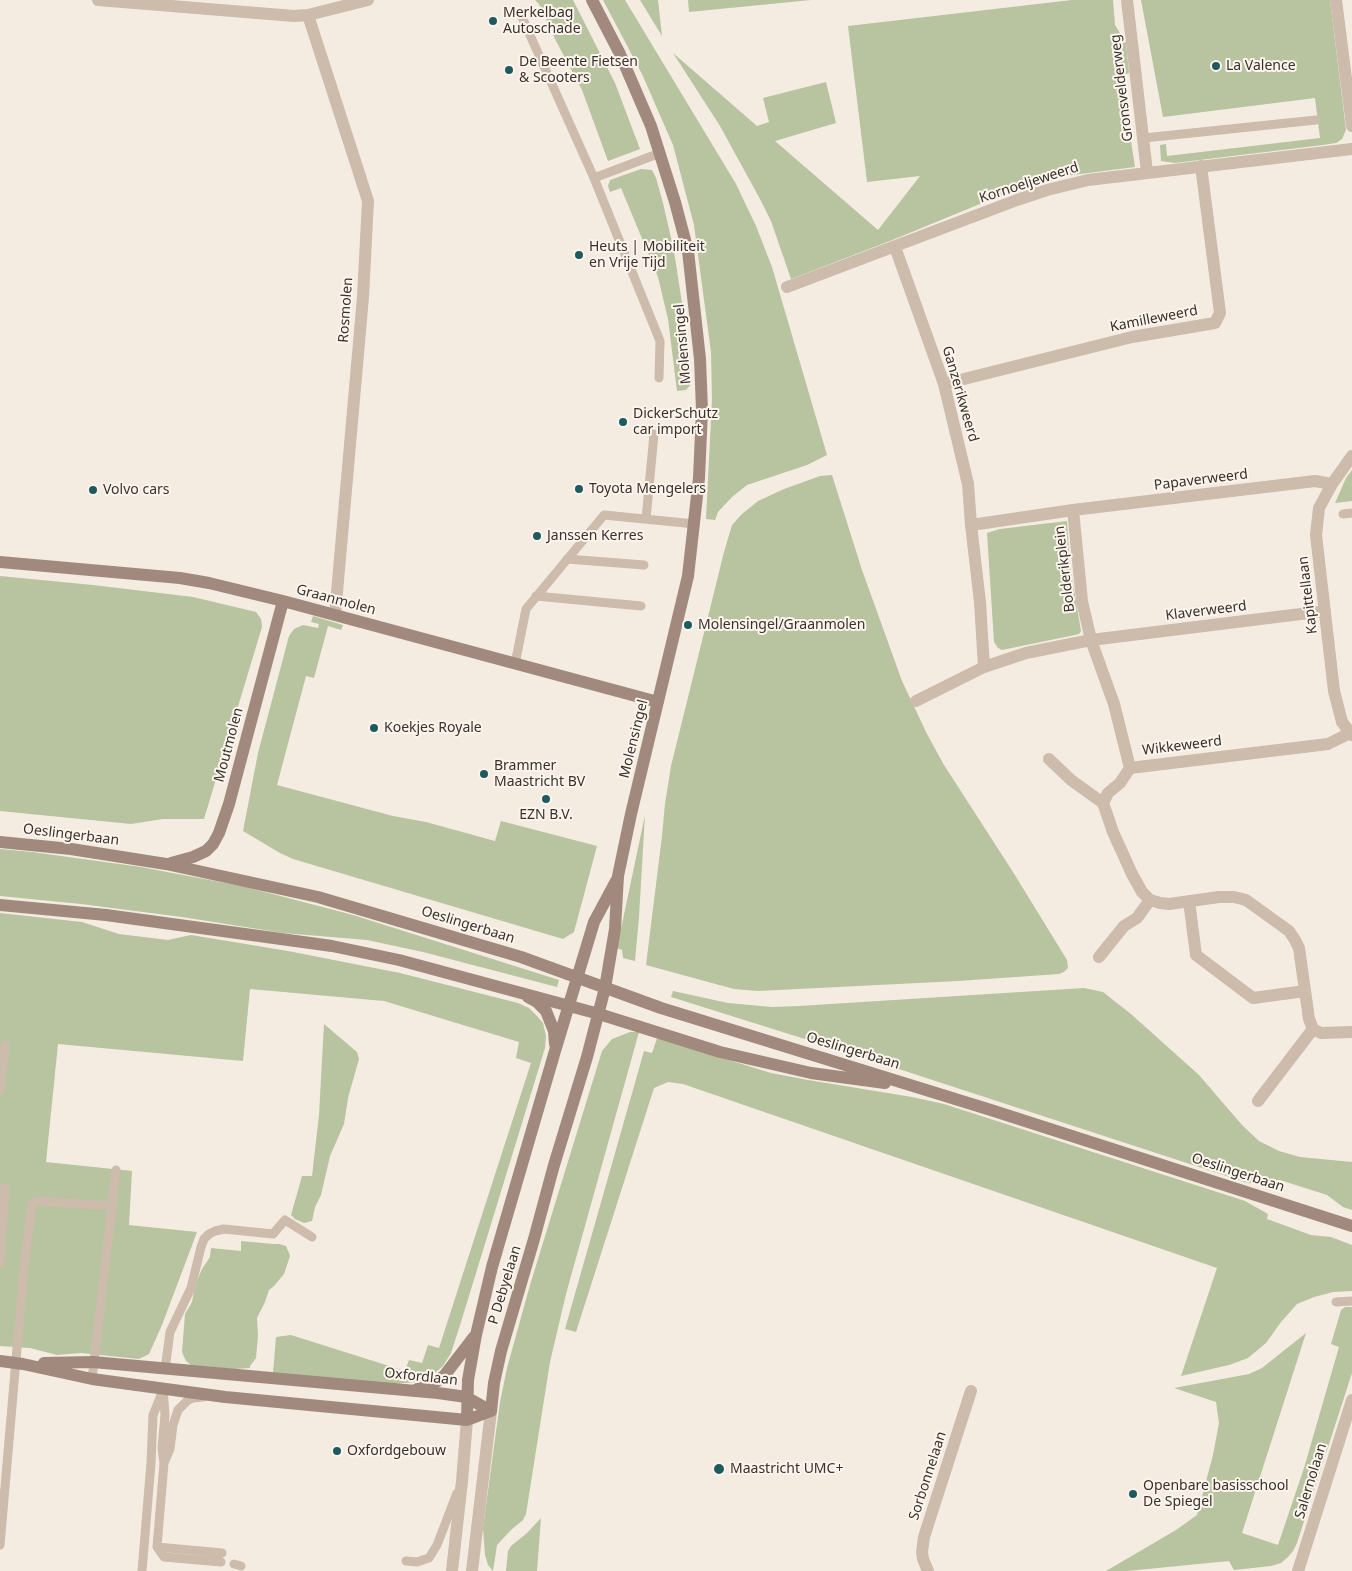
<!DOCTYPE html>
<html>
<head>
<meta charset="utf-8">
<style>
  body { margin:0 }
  canvas { display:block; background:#f4ebe1 }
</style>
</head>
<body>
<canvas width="1352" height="1571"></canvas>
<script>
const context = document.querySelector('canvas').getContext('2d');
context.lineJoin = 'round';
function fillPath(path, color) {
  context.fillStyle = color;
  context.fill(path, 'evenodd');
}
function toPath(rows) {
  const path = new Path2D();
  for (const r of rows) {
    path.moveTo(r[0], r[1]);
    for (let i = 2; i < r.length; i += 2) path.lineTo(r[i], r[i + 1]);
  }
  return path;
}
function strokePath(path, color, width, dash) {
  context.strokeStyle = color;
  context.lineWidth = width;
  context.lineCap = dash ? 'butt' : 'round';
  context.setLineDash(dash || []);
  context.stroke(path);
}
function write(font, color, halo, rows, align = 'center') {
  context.font = font + ' "Noto Sans",sans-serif';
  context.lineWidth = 4;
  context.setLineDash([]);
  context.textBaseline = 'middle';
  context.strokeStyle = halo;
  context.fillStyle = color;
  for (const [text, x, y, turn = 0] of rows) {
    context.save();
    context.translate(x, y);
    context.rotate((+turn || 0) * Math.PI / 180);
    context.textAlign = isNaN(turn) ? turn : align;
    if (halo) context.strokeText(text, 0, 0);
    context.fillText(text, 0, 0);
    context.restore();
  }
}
fillPath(toPath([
  [535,0,573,0,615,83,640,149,608,161,582,90,556,41,539,4],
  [603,0,625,0,736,184,756,226,772,267,827,455,807,465,747,485,732,497,718,512,715,520,706,519,712,400,711,352,694,225,673,145,642,74],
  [640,0,658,0,662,36],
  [688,0,811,0,689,12],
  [1072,0,1113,0,1115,25,1126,43,1129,73,1121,76,1135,167,1065,176,992,199,890,241,791,279,771,221,760,199,720,126,673,53,757,126,769,122,763,98,826,82,836,123,775,141,878,230,920,176,867,182,848,26],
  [1141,0,1330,0,1346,130,1342,139,1336,143,1323,145,1175,163,1161,161,1160,145,1166,144,1167,156,1320,138,1315,98,1163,117],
  [641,169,652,170,656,178,663,203,674,251,689,349,691,384,686,390,677,391,668,319,658,277,621,188,610,192,608,186,610,180],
  [1352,470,1352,501,1335,503,1346,478],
  [832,475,862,570,902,681,927,734,944,765,1013,872,1067,960,1068,968,1064,972,1059,974,958,981,758,991,734,989,646,965,662,836,665,804,671,766,724,552,732,525,742,514,758,501,784,489,820,476],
  [1067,521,1070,566,1081,631,1079,634,1070,636,1002,650,998,648,994,642,987,533,1000,529],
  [0,576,93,585,193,597,256,612,261,619,262,627,204,819,163,819,131,824,0,811],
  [313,616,343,625,341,630,328,626,314,678,306,676,277,785,393,816,426,822,495,841,501,821,597,846,574,932,563,939,293,859,280,853,243,831,258,753,289,636,294,629,303,625,318,628,319,624,311,622],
  [645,815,639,917,635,961,623,958,622,950,617,948],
  [0,849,32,852,141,867,246,887,353,915,559,980,557,987,423,952,367,940,283,933,182,917,81,904,0,896],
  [0,913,82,922,119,934,168,940,191,935,288,951,400,973,518,1003,529,1008,537,1016,543,1023,546,1036,545,1048,461,1322,451,1353,443,1366,430,1377,416,1382,393,1384,273,1373,276,1337,291,1335,405,1371,409,1360,422,1363,428,1345,439,1348,531,1063,516,1058,519,1042,384,1001,250,989,243,1061,58,1044,46,1162,132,1171,129,1225,197,1232,162,1325,149,1354,139,1359,81,1353,57,1355,30,1348,0,1346],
  [1084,988,1103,992,1131,1014,1199,1075,1242,1125,1259,1141,1279,1151,1300,1157,1352,1162,1352,1210,1343,1207,1327,1195,1280,1180,1274,1180,1274,1184,1248,1183,859,1056,671,997,673,991,728,1003,772,1007,799,1006],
  [324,1024,357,1052,359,1059,348,1098,344,1124,330,1156,321,1195,315,1207,312,1221,304,1223,295,1219,291,1215,302,1176,312,1176,319,1115],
  [630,1032,639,1032,566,1294,550,1362,526,1514,523,1520,511,1530,497,1545,493,1571,488,1565,485,1555,483,1528,500,1402,507,1368,530,1285,602,1051,612,1039],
  [657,1038,771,1073,808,1080,912,1097,944,1104,1245,1201,1268,1214,1267,1219,1311,1235,1331,1237,1352,1245,1352,1291,1333,1292,1314,1297,1297,1304,1281,1322,1266,1343,1248,1358,1229,1365,1181,1376,1217,1268,683,1084,668,1082,654,1088,576,1332,565,1329,644,1051,652,1053],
  [241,1241,273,1244,279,1244,286,1246,289,1253,290,1256,284,1274,274,1286,269,1290,265,1302,257,1318,258,1336,256,1358,250,1366,250,1368,234,1369,191,1365,186,1361,182,1352,185,1314,192,1302,195,1286,202,1269,210,1257,211,1248,241,1251],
  [1345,1307,1352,1307,1352,1373,1297,1543,1293,1551,1288,1557,1281,1563,1271,1566,1234,1570,1229,1561,1127,1571,1106,1571,1176,1530,1197,1515,1213,1455,1219,1423,1216,1402,1174,1388,1249,1374,1262,1368,1306,1333,1242,1533,1278,1545,1304,1468,1339,1347,1331,1344,1341,1310],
  [541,1518,537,1571,506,1571,508,1551,511,1546,527,1533]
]), '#b8c4a0');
strokePath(toPath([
  [521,15,594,178,660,341,659,378],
  [1144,138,1316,120],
  [594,178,660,153],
  [1343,514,1352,513],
  [646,519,654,434],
  [567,559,644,565],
  [536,596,641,606],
  [515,664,526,609,604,515,695,524],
  [0,1091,5,1045],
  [0,1189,5,1189,0,1263],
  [112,1206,116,1170],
  [1336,1302,1352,1301],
  [165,1369,170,1332,191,1288,201,1247,204,1239,209,1234,215,1231,224,1229,273,1234,285,1220,312,1237],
  [163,1388,165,1415,162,1448,164,1463,157,1547,164,1557,221,1562],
  [164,1463,170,1449,173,1425,178,1410,188,1400,193,1398,203,1397],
  [0,1545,24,1267,32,1203,39,1201,112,1206,92,1379],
  [157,1547,222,1553],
  [406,1561,417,1562,429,1558,437,1545,457,1493],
  [234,1564,241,1566],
  [142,1571,151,1463,153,1415,162,1393]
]), '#cdbbac', 9);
strokePath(toPath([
  [98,0,294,16,308,15,368,0],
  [1127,0,1147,172],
  [1336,0,1352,126],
  [308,15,368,201,363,297,335,615],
  [895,247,944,384,968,484,971,525],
  [787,287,1017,200,1047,190,1088,180,1352,149],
  [944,384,1132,337,1215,323,1220,313,1201,166],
  [1352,456,1332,484,1319,508,1316,535,1334,691,1342,722,1352,735],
  [1073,510,1315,481,1332,484],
  [916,701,984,667,1026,653,1091,640,1082,601,1073,510,971,525,980,602,984,667],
  [1049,759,1071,780,1103,803,1108,793,1120,783,1130,768,1328,744,1350,733],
  [1130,768,1114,704,1091,640,1325,611],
  [1103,803,1113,832,1132,874,1142,892,1150,900,1160,903,1169,904,1219,897,1234,897,1246,900,1289,931,1295,940,1299,948,1309,1019,1313,1029,1321,1033,1352,1032],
  [1189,901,1196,955,1253,998,1305,991],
  [1099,957,1124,926,1137,918,1150,900],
  [1258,1101,1313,1029],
  [452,1571,462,1481,467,1420],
  [472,1571,491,1411],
  [928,1571,923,1559,922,1552,924,1537,971,1391],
  [1298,1571,1352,1400]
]), '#cdbbac', 12);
strokePath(toPath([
  [0,562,180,578,209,583,283,601,658,702],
  [0,842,71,849,166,864,318,897,521,957,661,1008,994,1111,1352,1226],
  [171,863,193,857,206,851,213,844,219,833,229,804,283,601],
  [0,905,106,915,332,946,399,960,599,1014,720,1052,811,1073,885,1083],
  [528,997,537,1002,546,1011,554,1031,555,1044],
  [0,1361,23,1364,92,1379,225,1397,467,1420,491,1411],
  [44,1363,93,1362,438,1393,466,1397,491,1411],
  [417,1389,430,1386,444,1376,474,1337],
  [491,1411,494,1383,501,1351,534,1239,554,1165,587,1057,605,988,615,929,618,876,631,814,688,576,699,478,702,410,700,359,688,251,675,202,651,126,620,54,592,0],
  [467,1420,468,1380,476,1335,492,1267,555,1051,594,922,616,881]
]), '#a18a7d', 12);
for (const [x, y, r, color] of [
  [493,21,5,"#1f5a5e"],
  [1216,66,5,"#1f5a5e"],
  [509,70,5,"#1f5a5e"],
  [579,255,5,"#1f5a5e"],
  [623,422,5,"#1f5a5e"],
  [579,489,5,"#1f5a5e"],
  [93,490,5,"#1f5a5e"],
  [537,536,5,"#1f5a5e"],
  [688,625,5,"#1f5a5e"],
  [374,728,5,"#1f5a5e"],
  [484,774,5,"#1f5a5e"],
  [546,799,5,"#1f5a5e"],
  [337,1451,5,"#1f5a5e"],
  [719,1469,6,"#1f5a5e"],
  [1133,1494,5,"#1f5a5e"]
]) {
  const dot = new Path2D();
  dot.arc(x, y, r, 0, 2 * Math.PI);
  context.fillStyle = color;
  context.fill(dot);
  strokePath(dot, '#fbf5ee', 2);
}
write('14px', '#3b302b', '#fbf5ee', [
  ["Merkelbag",503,13],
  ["Autoschade",503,29],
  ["De Beente Fietsen",519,62],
  ["& Scooters",519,78],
  ["La Valence",1226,66],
  ["Heuts | Mobiliteit",589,247],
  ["en Vrije Tijd",589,263],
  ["DickerSchutz",633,414],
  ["car import",633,430],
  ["Toyota Mengelers",589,489],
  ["Volvo cars",103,490],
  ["Janssen Kerres",547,536],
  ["Molensingel/Graanmolen",698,625],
  ["Koekjes Royale",384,728],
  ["Brammer",494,766],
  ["Maastricht BV",494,782],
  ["EZN B.V.",546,815,"center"],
  ["Oxfordgebouw",347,1451],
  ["Maastricht UMC+",730,1469],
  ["Openbare basisschool",1143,1486],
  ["De Spiegel",1143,1502]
], 'left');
write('14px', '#3b302b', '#fbf5ee', [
  ["Gronsvelderweg",1122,88,-97],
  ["Kornoeljeweerd",1029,183,-18],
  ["Rosmolen",346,310,-86],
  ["Kamilleweerd",1154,319,-11],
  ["Molensingel",683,344,-95],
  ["Ganzerikweerd",960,394,74],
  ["Papaverweerd",1201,480,-7],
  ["Bolderikplein",1065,569,-97],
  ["Kapittellaan",1308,595,-97],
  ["Graanmolen",336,600,15],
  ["Klaverweerd",1206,611,-7],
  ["Molensingel",634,739,-76],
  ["Moutmolen",229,745,-75],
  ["Wikkeweerd",1182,746,-7],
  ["Oeslingerbaan",71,835,7],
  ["Oeslingerbaan",468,925,17],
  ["Oeslingerbaan",853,1051,17],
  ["Oeslingerbaan",1238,1173,18],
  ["P Debyelaan",505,1285,-73],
  ["Oxfordlaan",421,1377,6],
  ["Sorbonnelaan",928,1476,-72],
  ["Salernolaan",1311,1481,-73]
]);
</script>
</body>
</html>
